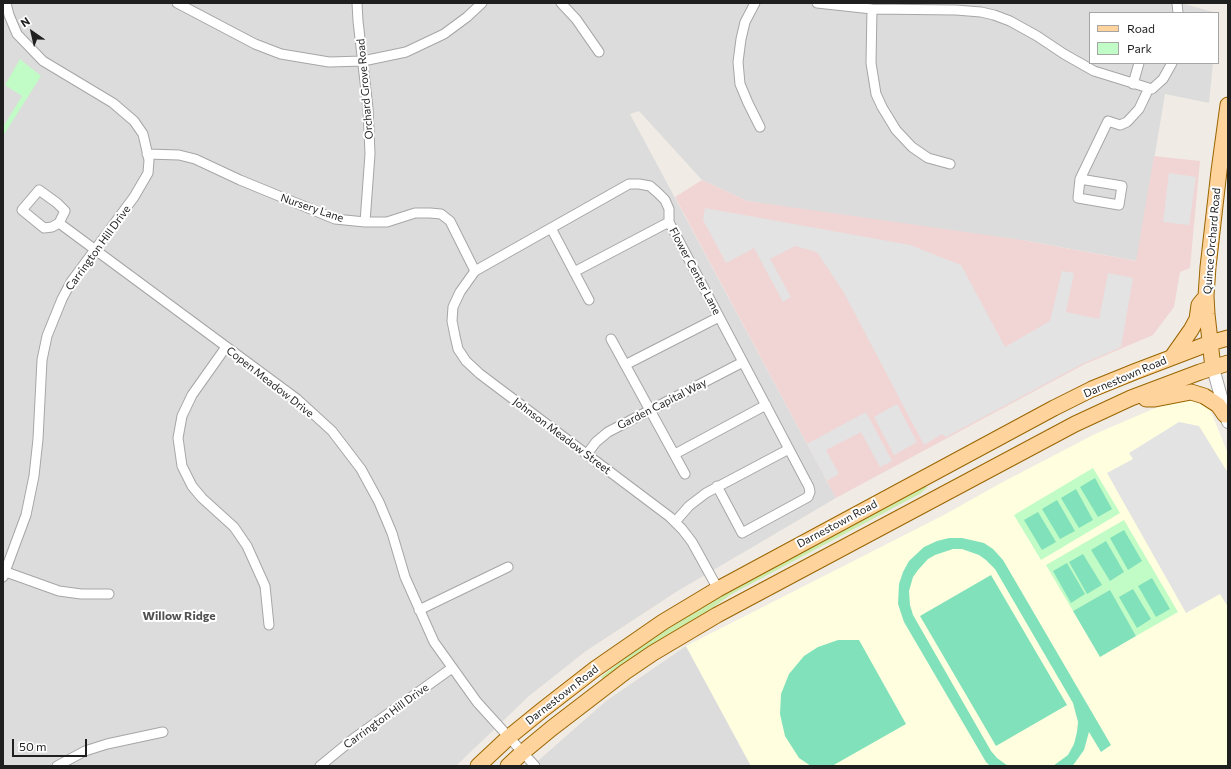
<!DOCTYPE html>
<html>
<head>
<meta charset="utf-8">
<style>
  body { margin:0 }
  #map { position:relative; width:1231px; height:769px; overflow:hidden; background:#f0ece5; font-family:Commissioner,sans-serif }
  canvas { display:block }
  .frame { position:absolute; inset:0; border:4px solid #1f1f1f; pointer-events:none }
  .legend { position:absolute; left:1089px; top:12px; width:130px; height:52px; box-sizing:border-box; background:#fff; border:1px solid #a5a5a5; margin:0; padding:5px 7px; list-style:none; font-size:12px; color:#1f1f1f }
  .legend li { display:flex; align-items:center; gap:8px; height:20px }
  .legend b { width:20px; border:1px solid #a5a5a5 }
  .north { position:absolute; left:12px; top:12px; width:40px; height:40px; -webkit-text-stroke:3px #fff; paint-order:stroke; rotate:326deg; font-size:11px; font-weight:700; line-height:16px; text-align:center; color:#1f1f1f }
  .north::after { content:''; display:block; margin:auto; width:14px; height:18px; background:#1f1f1f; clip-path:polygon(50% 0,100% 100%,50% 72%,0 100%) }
  .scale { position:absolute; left:12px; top:739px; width:75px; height:18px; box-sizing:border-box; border:2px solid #1f1f1f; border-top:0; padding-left:5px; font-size:12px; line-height:14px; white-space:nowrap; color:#1f1f1f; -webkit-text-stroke:3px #fff; paint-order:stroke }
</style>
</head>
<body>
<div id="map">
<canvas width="1231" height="769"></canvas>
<div class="frame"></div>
<ul class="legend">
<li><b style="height:5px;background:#fed39c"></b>Road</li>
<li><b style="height:11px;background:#c1fbc5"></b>Park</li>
</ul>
<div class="north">N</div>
<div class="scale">50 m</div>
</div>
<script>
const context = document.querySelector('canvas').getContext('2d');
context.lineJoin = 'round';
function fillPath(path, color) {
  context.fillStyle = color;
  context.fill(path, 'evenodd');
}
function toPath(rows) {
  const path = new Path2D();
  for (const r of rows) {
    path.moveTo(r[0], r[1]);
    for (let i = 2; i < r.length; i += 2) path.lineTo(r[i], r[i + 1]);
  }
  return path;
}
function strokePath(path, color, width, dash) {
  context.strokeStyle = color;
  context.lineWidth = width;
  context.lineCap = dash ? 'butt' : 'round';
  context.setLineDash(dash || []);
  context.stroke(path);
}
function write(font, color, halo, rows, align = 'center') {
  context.font = font + ' Commissioner,sans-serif';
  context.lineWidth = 4;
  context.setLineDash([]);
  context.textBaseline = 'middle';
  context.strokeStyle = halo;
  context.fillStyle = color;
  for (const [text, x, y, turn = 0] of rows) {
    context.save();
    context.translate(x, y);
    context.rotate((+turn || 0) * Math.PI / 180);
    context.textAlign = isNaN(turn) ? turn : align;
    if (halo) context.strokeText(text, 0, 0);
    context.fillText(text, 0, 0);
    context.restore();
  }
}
fillPath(toPath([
  [3,3,1181,3,1217,13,1090,13,1090,63,1213,63,1209,103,1165,94,1137,261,1022,240,998,241,747,201,702,180,639,111,630,114,836,498,676,592,586,651,529,696,456,766,3,766],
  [686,646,751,766,532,766,606,701]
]), '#dddcdc');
fillPath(toPath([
  [1154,156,1200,161,1190,268,1180,272,1174,307,1153,335,1083,365,836,498,675,197,702,180,747,201,1022,240,1136,261]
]), '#f1d5d4');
fillPath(toPath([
  [1181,397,1193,397,1209,407,1228,454,1228,766,751,766,686,646,944,515,1001,483,1095,434]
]), '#ffffdf');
fillPath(toPath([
  [923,486,928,487,920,494,910,499,730,595,697,619,604,680,601,677,636,649,712,601]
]), '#cbecaa');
fillPath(toPath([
  [20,59,41,76,3,136,3,127,22,96,5,85],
  [1093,468,1120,513,1041,560,1014,515],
  [1124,520,1178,612,1136,636,1109,591,1073,611,1046,565]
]), '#c1fbc5');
fillPath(toPath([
  [1095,478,1112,509,1098,517,1080,487],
  [1076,489,1093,520,1079,528,1061,498],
  [1057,500,1075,531,1060,539,1042,509],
  [1038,512,1056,542,1042,550,1024,520],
  [1124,530,1142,561,1128,570,1110,538],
  [949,538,962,538,984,543,993,549,1003,560,1111,745,1101,752,1089,732,1084,750,1074,764,1072,766,1053,766,1068,755,1074,744,1077,732,1078,722,1073,703,995,569,986,560,979,555,962,549,953,549,935,555,928,559,918,570,913,577,909,591,910,605,913,615,991,751,997,758,1008,766,990,766,986,762,904,622,898,604,899,584,903,572,909,561,924,547,937,541],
  [1106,541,1124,572,1110,581,1091,550],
  [1083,554,1102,585,1087,594,1069,562],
  [1067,563,1085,594,1071,603,1053,571],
  [991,575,1067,705,996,746,920,616],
  [1152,578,1170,609,1156,617,1138,586],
  [1133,589,1151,619,1137,628,1119,597],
  [1110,590,1136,636,1100,657,1073,611],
  [838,640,859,640,906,724,832,766,811,766,799,758,785,736,780,714,781,694,789,674,804,656,818,647]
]), '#81e1bb');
fillPath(toPath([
  [1169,173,1196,177,1189,225,1163,222],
  [705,208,910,245,961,265,1005,347,1050,321,1062,271,1074,273,1066,312,1099,319,1108,273,1133,278,1121,347,1082,364,946,437,942,434,924,445,843,291,817,252,795,246,770,259,791,297,783,302,754,248,726,263,703,220],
  [897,404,917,442,894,455,874,417],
  [866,412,892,461,880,467,861,432,826,450,839,474,827,481,807,444],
  [1179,422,1199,426,1228,473,1228,607,1220,594,1186,613,1107,473,1133,459,1129,453]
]), '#e3e3e3');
const minor = toPath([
  [177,3,255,44,281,54,329,62,363,61,406,52,444,34,467,17,482,3],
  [357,3,358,21,368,108,370,154,365,222],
  [561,3,576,19,599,52],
  [755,3,745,22,741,39,738,62,740,84,748,103,760,127],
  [817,3,872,9,956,10,981,12,994,15,1010,21,1037,36,1064,54,1094,71,1152,89,1163,79,1172,63],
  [1177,3,1178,13],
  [872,9,871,63,876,94,882,107,896,130,912,147,928,158,950,164],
  [1133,84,1139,63],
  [147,154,179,155,195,159,240,180,335,219,365,222,387,222,415,213,430,213,441,214,450,221,475,271],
  [1080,179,1122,186,1119,205,1078,198,1080,179,1108,121,1120,125,1127,122,1139,109,1149,88],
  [59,223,52,227,44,228,22,210,39,190,57,203,65,211,59,223,297,399,332,431,361,469,379,502,392,533,405,577,434,642,477,702,535,766],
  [551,228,589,300],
  [574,272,669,222],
  [611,339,685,474],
  [226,347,192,395,182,416,178,438,182,466,192,486,202,498,234,527,247,546,265,586,269,625],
  [625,365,719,317],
  [587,454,596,442,608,432,743,362],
  [675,454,766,405],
  [717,486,742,533,808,497,810,492,809,487,669,222,669,209,665,200,658,193,650,186,639,184,629,184,475,271,460,292,453,307,452,321,455,336,458,349,466,361,480,374,670,517,682,529,692,542,718,589],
  [675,522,689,506,706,493,789,449],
  [6,572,59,591,81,594,109,594],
  [3,577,26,515,34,476,38,439,42,360,47,336,62,299,71,282,134,197,148,173,149,160,143,134,134,121,113,103,43,61,17,34,9,15,6,3],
  [419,610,508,567],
  [57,766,85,751,107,744,163,732],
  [320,766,353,739,452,668]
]);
const tertiary = toPath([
  [1213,368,1228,422]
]);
const primary = toPath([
  [1172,357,1191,330,1197,319,1199,305,1203,300],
  [1213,368,1207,314,1206,296,1208,267,1219,171,1228,105],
  [1146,399,1155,399,1191,392,1204,396,1218,405,1225,415],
  [478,766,509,737,541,711,595,669,663,622,718,589,1054,408,1092,389,1134,372,1210,343,1228,338],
  [508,766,523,752,552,728,625,672,653,653,717,615,1075,424,1131,398,1200,372,1228,363]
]);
strokePath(minor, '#a6a6a6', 11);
strokePath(tertiary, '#a6a6a6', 14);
strokePath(primary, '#9a6500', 17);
strokePath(minor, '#fff', 9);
strokePath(tertiary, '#fff', 12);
strokePath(primary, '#fed39c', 15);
write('11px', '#1f1f1f', '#fff', [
  ["Orchard Grove Road",365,89,-95],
  ["Nursery Lane",312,208,19],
  ["Quince Orchard Road",1212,241,-85],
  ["Carrington Hill Drive",98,248,-54],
  ["Flower Center Lane",695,271,62],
  ["Darnestown Road",1125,377,-23],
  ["Copen Meadow Drive",270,382,38],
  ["Garden Capital Way",662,404,-27],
  ["Johnson Meadow Street",562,436,37],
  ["Darnestown Road",837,524,-28],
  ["Darnestown Road",562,695,-38],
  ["Carrington Hill Drive",386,716,-36]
]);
write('bold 12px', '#525252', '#fff', [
  ["Willow Ridge",179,616]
]);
</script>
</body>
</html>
